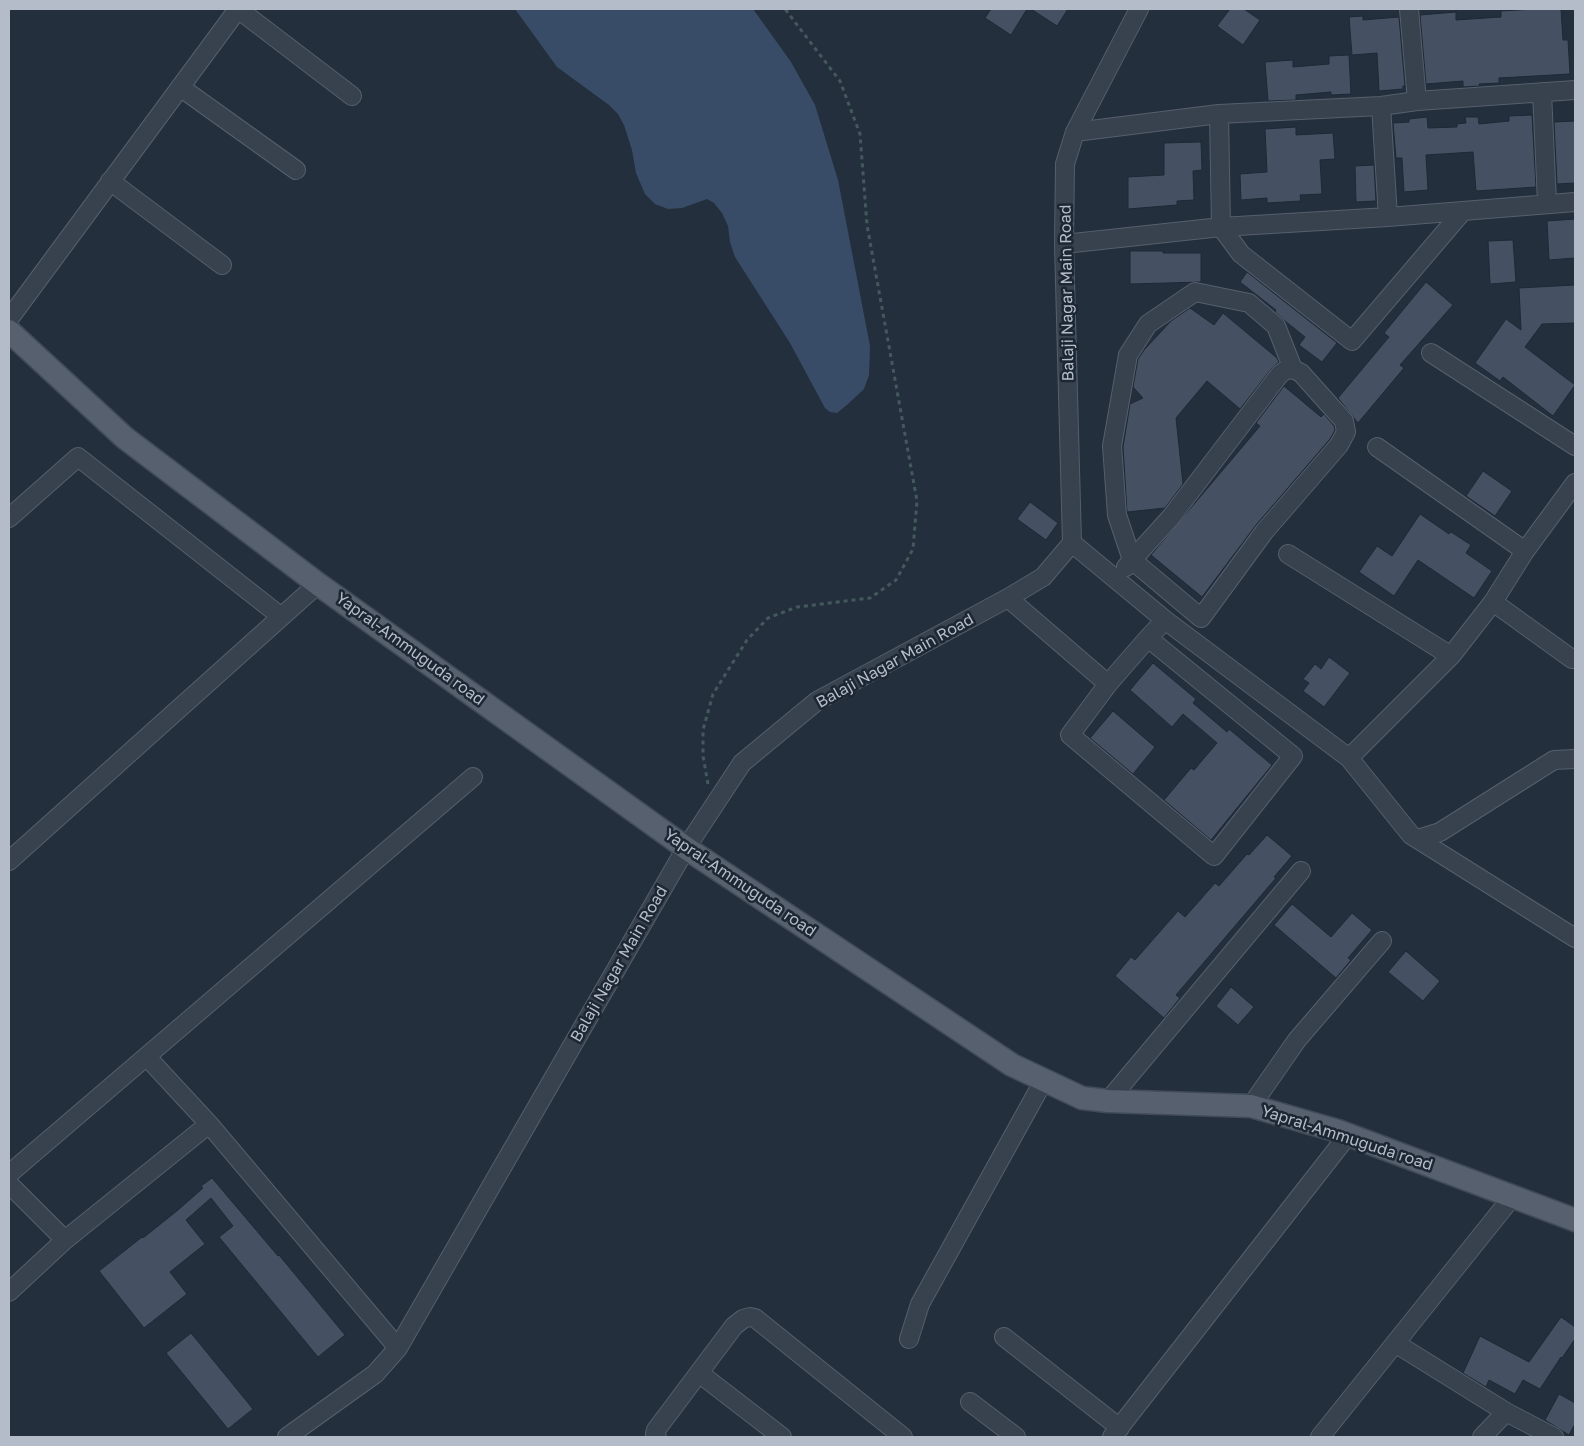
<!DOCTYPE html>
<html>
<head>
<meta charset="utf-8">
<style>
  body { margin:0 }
  #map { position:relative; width:1584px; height:1446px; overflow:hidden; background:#242f3e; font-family:"Golos Text",sans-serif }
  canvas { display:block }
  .frame { position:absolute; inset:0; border:10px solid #b4bcc9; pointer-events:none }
</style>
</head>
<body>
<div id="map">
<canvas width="1584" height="1446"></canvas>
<div class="frame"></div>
</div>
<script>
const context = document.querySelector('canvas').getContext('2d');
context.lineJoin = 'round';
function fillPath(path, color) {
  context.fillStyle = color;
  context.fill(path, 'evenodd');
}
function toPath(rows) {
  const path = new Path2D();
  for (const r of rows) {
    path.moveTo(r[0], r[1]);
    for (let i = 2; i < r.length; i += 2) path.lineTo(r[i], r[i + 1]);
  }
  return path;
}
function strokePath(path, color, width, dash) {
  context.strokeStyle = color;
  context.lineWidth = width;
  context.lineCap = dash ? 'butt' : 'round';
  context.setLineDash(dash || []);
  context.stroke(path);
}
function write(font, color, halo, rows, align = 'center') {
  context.font = font + ' "Golos Text",sans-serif';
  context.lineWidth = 5;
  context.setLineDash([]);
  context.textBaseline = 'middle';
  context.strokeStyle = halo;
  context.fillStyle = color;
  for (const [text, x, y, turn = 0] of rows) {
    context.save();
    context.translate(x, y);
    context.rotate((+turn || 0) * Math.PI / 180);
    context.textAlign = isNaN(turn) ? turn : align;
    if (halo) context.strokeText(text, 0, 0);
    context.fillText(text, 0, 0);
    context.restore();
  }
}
fillPath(toPath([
  [515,9,753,9,791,62,815,105,838,180,870,346,869,375,864,389,848,404,837,413,830,412,825,408,790,343,735,257,730,242,728,226,722,213,714,203,707,199,682,208,668,209,655,204,645,194,636,173,632,150,624,125,618,114,609,105,557,67]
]), '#394c67');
const building = toPath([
  [991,9,1027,9,1011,35,985,18,991,9],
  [1031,9,1068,9,1057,26,1031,9],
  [1230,9,1244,9,1260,20,1243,45,1217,26,1230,9],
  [1535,9,1561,9,1563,40,1568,40,1570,74,1499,78,1499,83,1479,84,1480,86,1463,87,1463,81,1426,84,1420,15,1456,12,1456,20,1501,17,1501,11,1535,9],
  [1363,16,1363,20,1399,17,1405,86,1403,86,1403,89,1379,91,1377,53,1352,55,1349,17,1363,16],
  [1349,55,1351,94,1331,95,1331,92,1296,95,1296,100,1268,101,1265,62,1293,60,1293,67,1329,64,1329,56,1349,55],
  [1532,115,1536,187,1476,191,1473,152,1426,155,1428,190,1404,192,1402,158,1396,158,1393,123,1409,122,1409,119,1427,117,1428,128,1457,127,1457,124,1466,123,1465,117,1478,117,1479,124,1509,121,1509,116,1532,115],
  [1575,121,1575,183,1557,184,1554,122,1575,121],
  [1296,127,1296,135,1333,133,1335,159,1320,160,1322,194,1300,195,1301,201,1267,203,1267,198,1241,200,1240,174,1267,172,1265,129,1296,127],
  [1201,142,1202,170,1193,171,1194,200,1177,201,1177,205,1128,209,1128,177,1164,175,1164,143,1201,142],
  [1374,165,1376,201,1356,202,1355,166,1374,165],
  [1575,219,1575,258,1549,260,1547,221,1575,219],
  [1513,240,1516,282,1490,284,1488,241,1513,240],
  [1130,251,1163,251,1163,253,1201,253,1201,282,1130,284,1130,251],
  [1247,272,1337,343,1322,362,1299,345,1305,337,1285,321,1275,312,1276,310,1240,282,1247,272],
  [1426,282,1453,305,1400,365,1404,368,1358,423,1338,398,1389,337,1384,333,1426,282],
  [1575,285,1575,323,1542,324,1525,347,1575,385,1553,416,1503,377,1500,381,1475,363,1506,319,1521,330,1519,288,1575,285],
  [1190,308,1214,325,1223,313,1277,358,1279,362,1272,368,1240,409,1207,381,1176,418,1183,484,1165,508,1127,512,1123,447,1130,404,1143,398,1133,387,1138,359,1144,350,1171,321,1190,308],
  [1284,386,1321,417,1324,414,1334,426,1335,430,1330,439,1256,525,1202,597,1151,555,1260,426,1256,423,1284,386],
  [1483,471,1512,491,1495,516,1466,496,1483,471],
  [1030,502,1058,523,1046,540,1017,519,1030,502],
  [1420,514,1449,534,1451,532,1471,545,1466,553,1492,571,1474,598,1418,560,1394,596,1359,572,1377,546,1392,556,1420,514],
  [1329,657,1350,673,1324,707,1303,691,1309,683,1303,679,1315,664,1321,669,1329,657],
  [1153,663,1196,699,1193,703,1227,732,1229,729,1272,765,1211,840,1164,800,1191,768,1194,770,1217,743,1183,714,1172,727,1130,690,1153,663],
  [1113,711,1155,747,1133,774,1090,738,1113,711],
  [1267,835,1292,856,1274,877,1276,878,1176,995,1180,998,1164,1018,1115,976,1131,957,1135,960,1178,911,1185,917,1215,883,1219,886,1247,854,1249,855,1267,835],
  [1292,904,1331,937,1352,913,1372,930,1348,958,1351,960,1336,978,1274,925,1292,904],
  [1406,951,1440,981,1423,1001,1388,972,1406,951],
  [1231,987,1254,1007,1238,1025,1216,1006,1231,987],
  [212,1178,278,1256,279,1255,345,1335,318,1357,219,1237,233,1226,211,1198,186,1220,205,1244,170,1272,187,1294,144,1328,99,1271,142,1237,143,1238,178,1210,203,1188,201,1186,212,1178],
  [1561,1317,1575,1327,1575,1339,1562,1358,1561,1357,1540,1389,1523,1380,1515,1394,1489,1380,1486,1387,1463,1373,1480,1336,1529,1362,1561,1317],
  [191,1333,253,1409,228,1429,166,1353,191,1333],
  [1559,1394,1575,1403,1575,1424,1569,1435,1545,1420,1559,1394]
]);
fillPath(building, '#455162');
strokePath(building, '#1f2835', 1);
const minor = toPath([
  [238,9,352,96],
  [1409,9,1417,101],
  [180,87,296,170],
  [1542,92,1547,203],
  [1381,106,1388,217],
  [1219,114,1221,227,1241,254,1352,341,1463,211],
  [1075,132,1219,114,1381,106,1417,101,1575,90],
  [110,181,222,265],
  [1064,244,1221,227,1388,217,1575,202],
  [9,319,238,9],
  [1431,353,1575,446],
  [1293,369,1301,373,1344,421,1346,432,1339,445,1264,532,1201,618,1132,560,1171,517,1280,374,1286,370,1293,369],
  [1377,447,1525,551,1575,483],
  [9,518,78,457,279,615],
  [1072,543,1165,620,1349,758,1411,835,1575,938],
  [1288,554,1451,656],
  [1126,567,1132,560,1117,515,1112,446,1128,355,1148,324,1195,292,1249,303,1276,326,1293,369],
  [1008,598,1108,684],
  [1493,602,1525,551],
  [1148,638,1293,756,1214,856,1070,735,1108,684,1148,638,1165,620],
  [1349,758,1451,656,1493,602,1572,659,1575,659],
  [1418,839,1440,832,1554,760,1575,759],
  [9,861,318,584],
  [147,1057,209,1124,398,1348],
  [1108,1101,1301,871],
  [1251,1106,1297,1040,1382,941],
  [9,1174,473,777],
  [9,1184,65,1240],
  [9,1292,65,1240,209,1124],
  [1004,1337,1120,1428],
  [909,1339,920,1304,1044,1080],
  [1395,1343,1506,1412,1554,1437],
  [699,1373,782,1437],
  [970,1402,1016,1437],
  [287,1437,375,1374,398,1348,686,848,742,763,817,701,1008,598,1043,577,1072,543,1064,244,1065,164,1075,132,1139,9],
  [657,1437,655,1434,656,1430,734,1326,743,1319,750,1317,755,1318,903,1437],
  [1112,1437,1348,1135],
  [1320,1437,1513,1196],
  [1482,1437,1506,1412]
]);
const major = toPath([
  [9,331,125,438,318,584,686,848,1012,1065,1082,1098,1108,1101,1251,1106,1338,1131,1575,1220]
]);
strokePath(minor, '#565f6c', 20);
strokePath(major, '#414a57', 25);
strokePath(toPath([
  [708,784,703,756,703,730,713,694,747,640,768,618,797,607,870,598,896,580,913,549,917,501,867,225,860,134,840,81,785,9]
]), '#44595c', 3, [4, 4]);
strokePath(minor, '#38414e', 18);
strokePath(major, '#56606e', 22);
write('16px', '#b4bcc9', '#1d2633', [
  ["Balaji Nagar Main Road",1067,293,-91],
  ["Yapral-Ammuguda road",410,649,36],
  ["Balaji Nagar Main Road",895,661,-29],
  ["Yapral-Ammuguda road",740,883,34],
  ["Balaji Nagar Main Road",619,964,-60],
  ["Yapral-Ammuguda road",1347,1138,18]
]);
</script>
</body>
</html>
